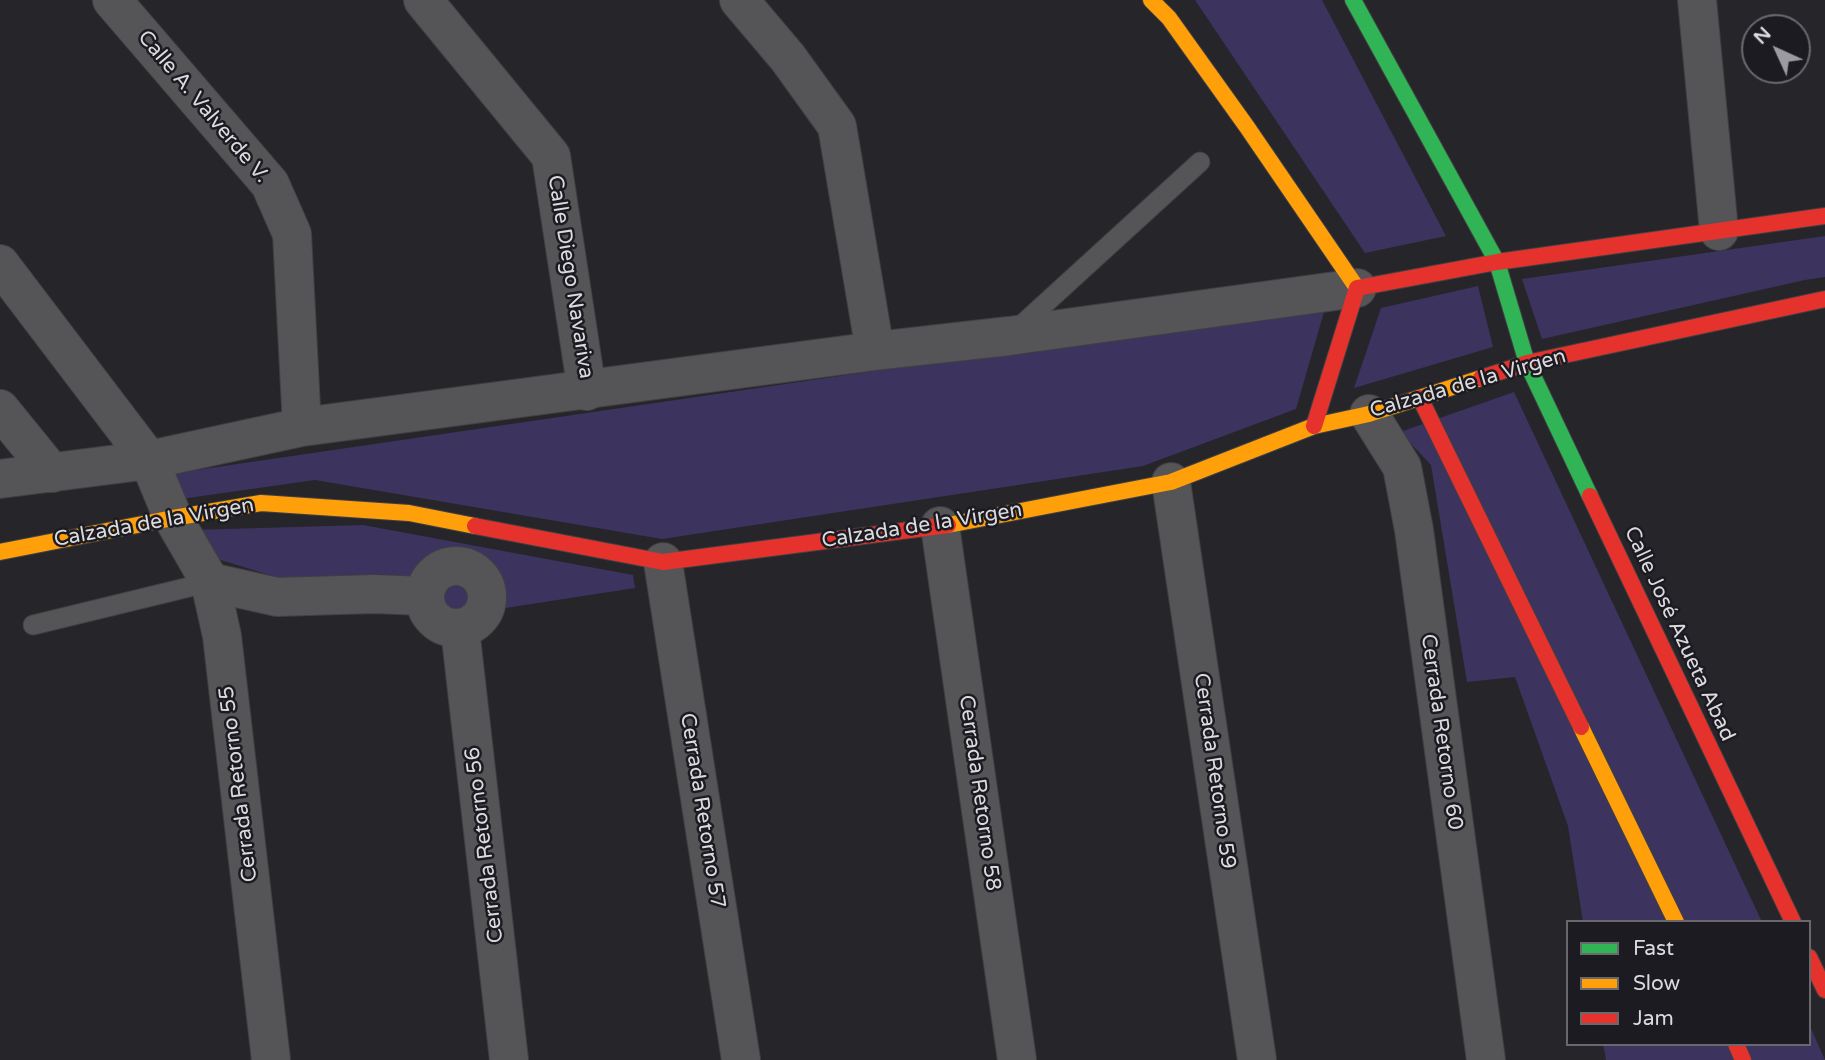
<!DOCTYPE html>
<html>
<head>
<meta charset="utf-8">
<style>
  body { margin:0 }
  #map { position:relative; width:1825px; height:1060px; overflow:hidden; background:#26252a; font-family:"Varela Round",sans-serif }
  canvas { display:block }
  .legend { position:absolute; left:1566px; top:920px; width:245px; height:126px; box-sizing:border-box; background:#1b1b21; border:2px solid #68686d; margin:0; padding:9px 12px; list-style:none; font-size:21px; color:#dbdbdf }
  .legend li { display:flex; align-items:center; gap:14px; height:35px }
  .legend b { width:35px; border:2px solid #68686d }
  .north { position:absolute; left:1741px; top:14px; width:70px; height:70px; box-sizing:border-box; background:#1b1b21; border:2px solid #68686d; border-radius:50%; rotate:315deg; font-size:19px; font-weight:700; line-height:28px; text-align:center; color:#dbdbdf }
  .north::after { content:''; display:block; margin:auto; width:24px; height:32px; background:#9c9ba0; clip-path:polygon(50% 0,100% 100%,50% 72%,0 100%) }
</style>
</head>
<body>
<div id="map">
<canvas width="1825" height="1060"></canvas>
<ul class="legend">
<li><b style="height:9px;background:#30b455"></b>Fast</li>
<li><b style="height:9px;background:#ff9f0a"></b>Slow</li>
<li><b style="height:9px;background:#e5322d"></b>Jam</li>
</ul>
<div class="north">N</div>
</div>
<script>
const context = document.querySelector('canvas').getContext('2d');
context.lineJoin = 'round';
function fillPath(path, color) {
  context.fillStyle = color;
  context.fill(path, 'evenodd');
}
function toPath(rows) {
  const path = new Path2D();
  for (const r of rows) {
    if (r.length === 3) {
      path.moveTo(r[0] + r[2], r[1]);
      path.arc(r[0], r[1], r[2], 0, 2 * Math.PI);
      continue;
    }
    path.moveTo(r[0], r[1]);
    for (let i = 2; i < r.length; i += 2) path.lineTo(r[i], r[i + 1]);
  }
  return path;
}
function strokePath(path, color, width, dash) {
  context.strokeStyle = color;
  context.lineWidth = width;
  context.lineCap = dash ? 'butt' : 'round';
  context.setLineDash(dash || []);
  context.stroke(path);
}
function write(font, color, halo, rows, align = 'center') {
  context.font = font + ' "Varela Round",sans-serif';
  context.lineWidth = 5;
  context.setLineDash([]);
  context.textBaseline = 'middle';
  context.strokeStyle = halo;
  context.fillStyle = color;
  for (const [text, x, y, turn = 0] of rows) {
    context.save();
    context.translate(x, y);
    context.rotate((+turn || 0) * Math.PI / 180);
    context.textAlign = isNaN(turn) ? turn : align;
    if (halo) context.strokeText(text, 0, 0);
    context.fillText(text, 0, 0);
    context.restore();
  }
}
fillPath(toPath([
  [1195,0,1322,0,1446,236,1365,253],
  [1825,236,1825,277,1805,280,1542,339,1522,279],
  [1478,286,1493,347,1354,388,1381,308],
  [1326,305,1296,409,1143,466,662,539,315,480,167,501,162,475],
  [1514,392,1762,922,1583,922,1568,826,1515,677,1467,682,1431,465,1400,432],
  [363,525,633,575,635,588,460,615,381,574,286,580,201,554,192,530],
  [1809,1024,1825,1060,1606,1060,1603,1044,1809,1044]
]), '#3c335f');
const lane = toPath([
  [1015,331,1200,162],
  [33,625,210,582]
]);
const street = toPath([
  [112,0,270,184,292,234,302,427],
  [423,0,551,156,587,391],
  [739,0,788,58,837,126,875,351],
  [1697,0,1719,231],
  [0,264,149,460,173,518,210,582,222,636,271,1060],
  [0,409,52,473],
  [1369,414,1402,467,1414,530,1486,1060],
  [0,479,149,460,302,427,875,351,1009,336,1357,288],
  [1171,482,1257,1060],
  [940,526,1017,1060],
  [663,562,741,1060],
  [456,597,31],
  [210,582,277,597,374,594,424,596],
  [460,629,509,1060]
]);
const fast = toPath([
  [1353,0,1497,262,1527,363,1590,496]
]);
const slow = toPath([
  [1151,0,1169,18,1247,127,1357,288],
  [948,525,1171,482,1314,426,1369,414,1481,378],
  [0,552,173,518,261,503,409,513,475,526],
  [1581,727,1676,922]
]);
const jam = toPath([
  [1357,288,1497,262,1825,216],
  [1481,378,1527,363,1825,299],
  [1420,398,1581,727],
  [1314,426,1357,288],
  [1590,496,1793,922],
  [475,526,663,562,948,525],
  [1809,957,1825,990],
  [1736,1044,1743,1060]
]);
strokePath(lane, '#404043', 21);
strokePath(street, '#404043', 40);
strokePath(fast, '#404043', 18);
strokePath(slow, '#404043', 18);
strokePath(jam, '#404043', 18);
strokePath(lane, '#555557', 19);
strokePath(street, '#555557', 38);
strokePath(fast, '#30b455', 16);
strokePath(slow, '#ff9f0a', 16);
strokePath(jam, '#e5322d', 16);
write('21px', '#dbdbdf', '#1b1b21', [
  ["Calle A. Valverde V.",203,107,50],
  ["Calle Diego Navariva",570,277,81],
  ["Calzada de la Virgen",1468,384,-16],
  ["Calzada de la Virgen",154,523,-10],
  ["Calzada de la Virgen",922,526,-9],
  ["Calle José Azueta Abad",1679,634,65],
  ["Cerrada Retorno 60",1441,732,82],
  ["Cerrada Retorno 59",1214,771,82],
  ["Cerrada Retorno 55",239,784,-97],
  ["Cerrada Retorno 58",979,793,82],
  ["Cerrada Retorno 57",702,811,81],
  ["Cerrada Retorno 56",485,845,-97]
]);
</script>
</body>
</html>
